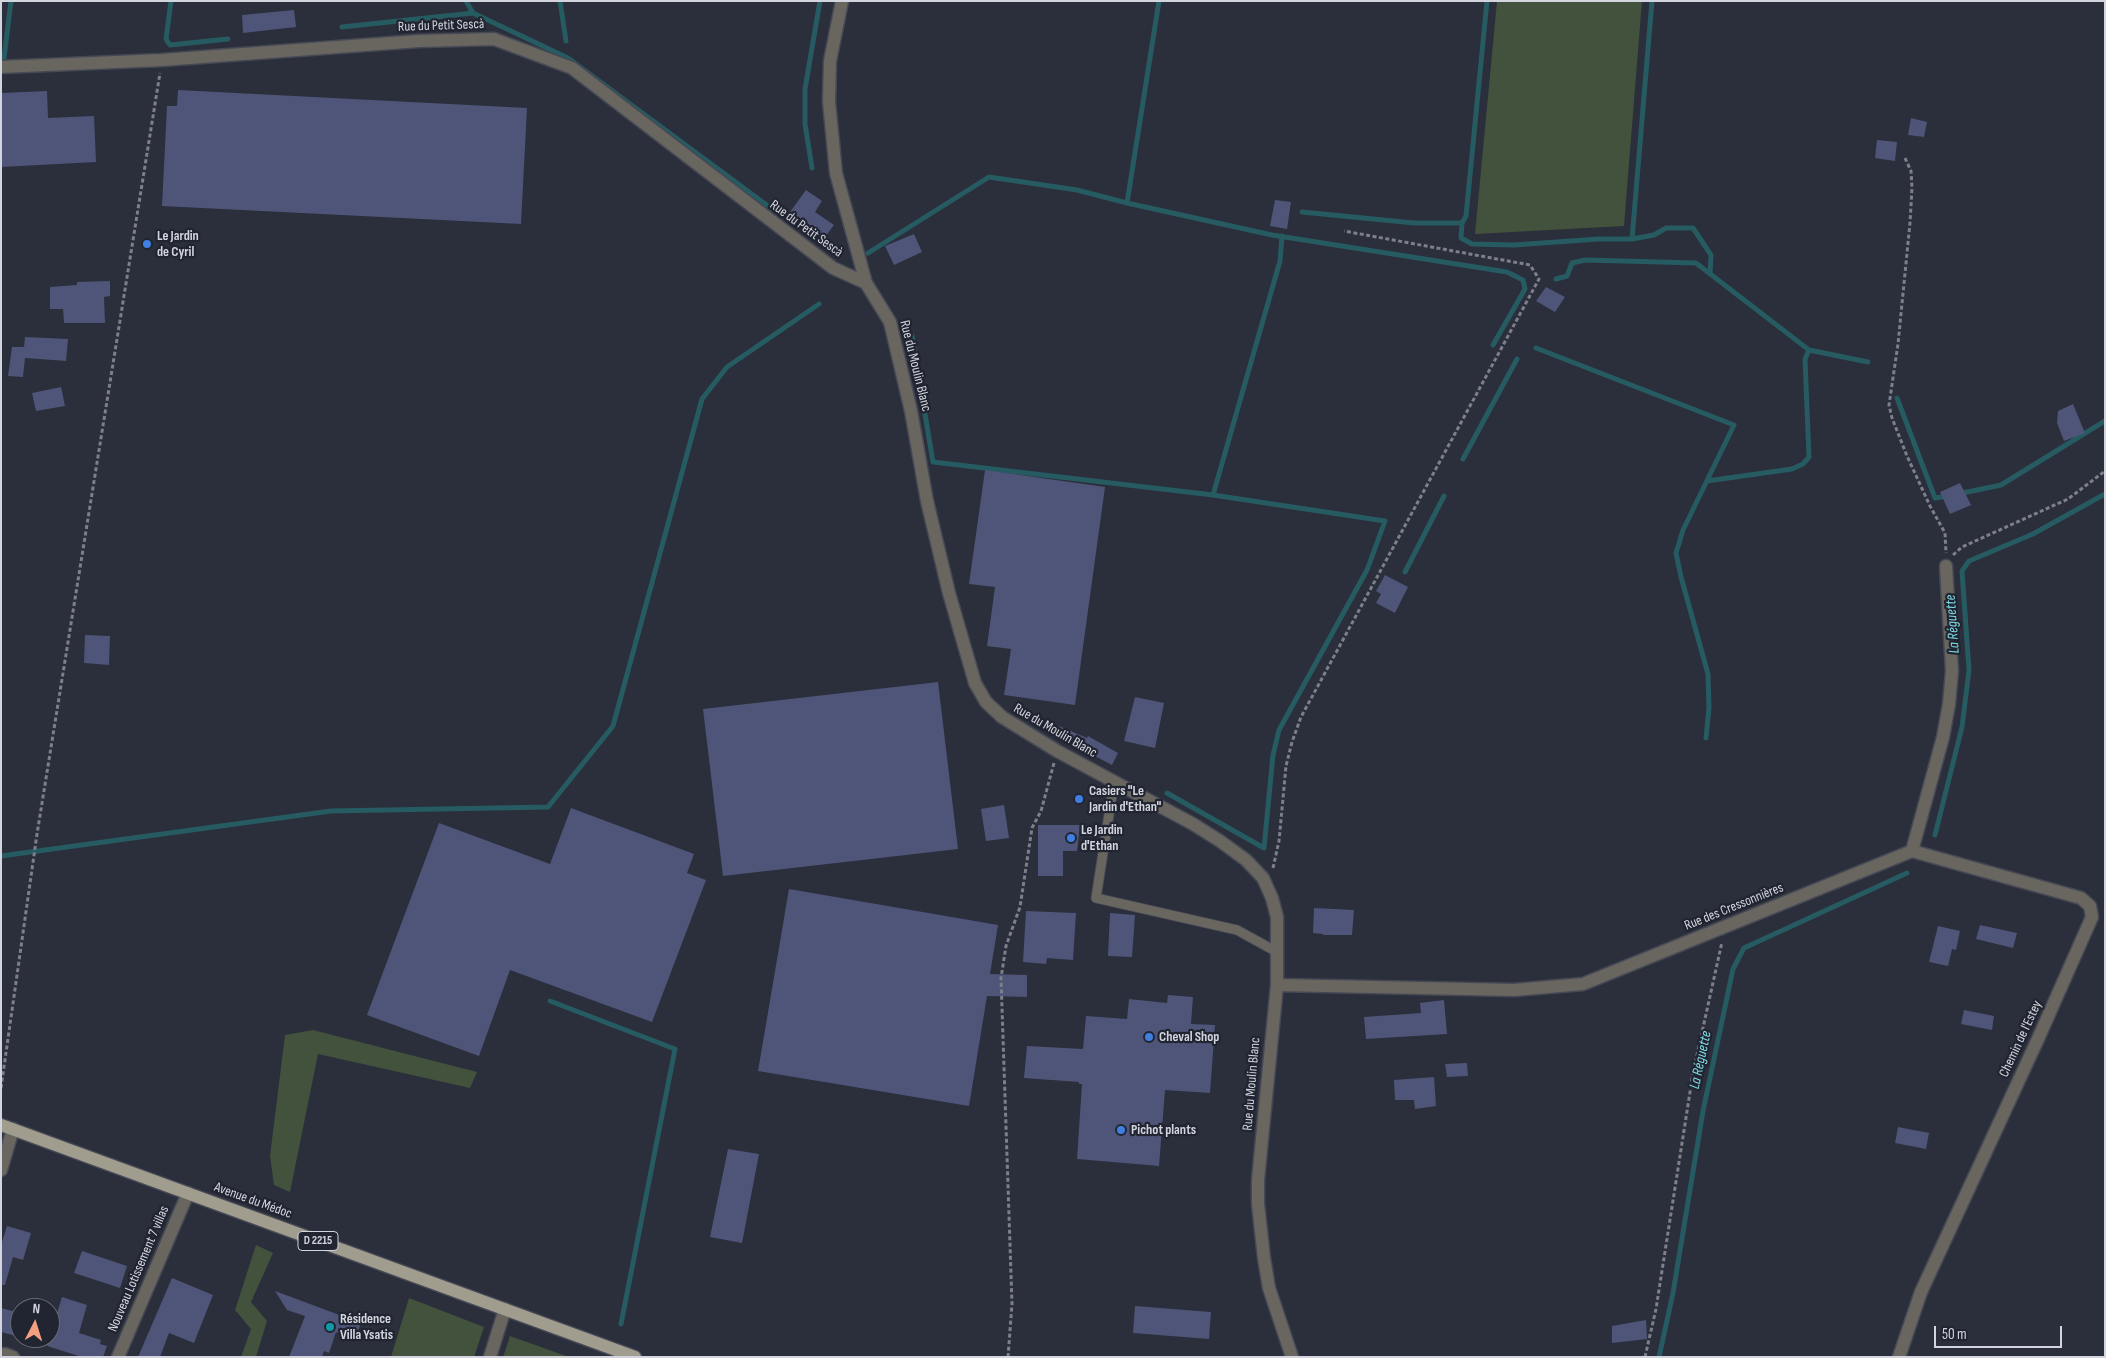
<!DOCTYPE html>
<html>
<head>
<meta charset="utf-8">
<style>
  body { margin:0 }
  #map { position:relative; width:2106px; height:1358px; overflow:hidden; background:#2b2e3b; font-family:"Sofia Sans Condensed",sans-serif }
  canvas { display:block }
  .frame { position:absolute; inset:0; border:2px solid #d3d5de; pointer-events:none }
  .north { position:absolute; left:10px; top:1298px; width:50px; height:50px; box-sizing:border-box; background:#212431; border:1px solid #686b76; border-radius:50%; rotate:5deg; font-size:14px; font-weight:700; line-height:20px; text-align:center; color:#d3d5de }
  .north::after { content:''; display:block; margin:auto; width:18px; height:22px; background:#f2a07f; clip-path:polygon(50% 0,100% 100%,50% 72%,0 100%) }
  .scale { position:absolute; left:1934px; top:1326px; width:128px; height:22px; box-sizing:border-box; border:2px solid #d3d5de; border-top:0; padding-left:6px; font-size:15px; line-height:18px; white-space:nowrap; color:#d3d5de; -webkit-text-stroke:4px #212431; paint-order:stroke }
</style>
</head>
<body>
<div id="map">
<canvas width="2106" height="1358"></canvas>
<div class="frame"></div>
<div class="north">N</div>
<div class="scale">50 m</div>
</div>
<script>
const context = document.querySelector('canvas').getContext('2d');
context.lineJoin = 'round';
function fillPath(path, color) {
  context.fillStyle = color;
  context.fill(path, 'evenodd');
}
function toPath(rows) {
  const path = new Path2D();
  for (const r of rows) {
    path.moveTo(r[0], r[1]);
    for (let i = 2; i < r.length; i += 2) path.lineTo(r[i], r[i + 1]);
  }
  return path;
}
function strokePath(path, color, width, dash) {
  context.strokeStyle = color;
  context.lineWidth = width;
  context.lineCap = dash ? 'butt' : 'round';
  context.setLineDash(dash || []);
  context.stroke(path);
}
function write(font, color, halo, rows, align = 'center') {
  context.font = font + ' "Sofia Sans Condensed",sans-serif';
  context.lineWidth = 4.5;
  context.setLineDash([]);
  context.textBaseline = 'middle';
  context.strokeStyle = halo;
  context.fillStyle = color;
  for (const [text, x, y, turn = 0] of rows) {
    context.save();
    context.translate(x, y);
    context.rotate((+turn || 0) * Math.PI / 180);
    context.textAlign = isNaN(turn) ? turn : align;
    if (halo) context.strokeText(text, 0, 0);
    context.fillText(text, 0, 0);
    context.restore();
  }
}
fillPath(toPath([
  [1497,1,1642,1,1624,226,1475,234],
  [313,1030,477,1072,470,1088,318,1054,290,1192,274,1185,270,1156,285,1035],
  [256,1245,273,1253,251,1302,267,1321,256,1357,241,1357,251,1329,235,1310],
  [409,1298,484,1327,474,1357,391,1357],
  [510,1336,569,1357,503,1357]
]), '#42523c');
strokePath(toPath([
  [171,1,166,39,170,45,228,39],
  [466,1,473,13,568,58,772,209],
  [560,1,566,41],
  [1159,1,1127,203,1272,235,1507,272,1523,280,1525,289,1493,345],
  [1487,1,1466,216,1462,223,1461,238,1472,244,1514,245,1599,239,1632,239,1654,235,1666,228,1693,228,1711,255,1710,274],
  [342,27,473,13],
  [4,58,11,1],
  [812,168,805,124,805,89,820,1],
  [1302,212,1414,223,1462,223],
  [1632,239,1652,1],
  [868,253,989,177,1077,190,1127,203],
  [1556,279,1567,276,1572,263,1585,260,1696,263,1809,350,1868,362],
  [912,336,933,462,1213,495],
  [1536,348,1734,425,1683,530,1676,553,1681,577,1708,674,1709,708,1706,738],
  [1897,398,1935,498,1947,496],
  [1463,459,1517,359],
  [1707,481,1792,469,1803,464,1809,457,1805,359,1809,350],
  [1958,494,2001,485,2105,421],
  [1405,572,1444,496],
  [1167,793,1264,848,1273,755,1279,730,1367,570,1385,521,1213,495,1280,261,1282,236],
  [1935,835,1962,727,1969,670,1962,571,1969,561,2033,534,2105,494],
  [1,856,331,811,548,807,613,726,702,399,727,367,819,304],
  [550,1001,675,1049,621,1324],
  [1659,1357,1673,1293,1703,1111,1733,969,1744,948,1907,873]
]), '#255b61', 5);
fillPath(toPath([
  [294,10,296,27,243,33,242,15],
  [178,90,527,108,521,224,162,206,167,106,177,106],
  [47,91,48,118,94,116,96,162,1,167,1,93],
  [1911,118,1927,122,1924,137,1908,135],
  [1877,140,1897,142,1895,161,1875,158],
  [806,190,822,201,815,212,834,225,825,237,790,212],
  [1275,200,1291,202,1287,229,1270,226],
  [914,234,922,252,894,265,885,246],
  [110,281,110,296,104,297,105,323,64,323,63,309,50,309,50,287,77,285,77,282],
  [1546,287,1565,297,1555,312,1536,301],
  [25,337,68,339,66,361,25,358,23,377,8,376,12,347,24,347],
  [61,387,65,406,36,411,32,393],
  [2073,404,2085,433,2064,441,2057,423,2058,411],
  [985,470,1105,487,1075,705,1004,695,1011,649,987,646,995,587,969,584],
  [1960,483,1971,505,1950,514,1940,492],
  [1385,575,1408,587,1395,613,1376,603,1381,594,1376,591],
  [85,635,110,636,109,665,84,663],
  [938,682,958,849,723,876,703,709],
  [1135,697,1164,703,1155,748,1124,741],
  [1059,726,1087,738,1088,736,1118,753,1112,765,1055,735],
  [1004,805,1009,838,986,841,981,809],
  [571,808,694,854,687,873,706,880,652,1022,510,970,479,1056,367,1015,439,823,550,864],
  [1038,825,1080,825,1077,851,1063,851,1063,876,1038,876],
  [789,889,998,925,990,974,1027,975,1027,997,987,996,969,1106,758,1071],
  [1314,908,1354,910,1352,935,1323,935,1323,934,1313,933],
  [1026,911,1076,913,1073,960,1047,958,1046,964,1023,962],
  [1110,913,1135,915,1132,957,1108,956],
  [1980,925,2017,933,2013,948,1976,939],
  [1938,926,1960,931,1956,950,1952,949,1948,966,1929,962],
  [1168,995,1193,997,1191,1024,1215,1025,1210,1093,1165,1090,1159,1166,1077,1159,1082,1084,1079,1084,1079,1082,1024,1078,1027,1046,1083,1049,1086,1016,1127,1019,1129,999,1167,1003],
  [1444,1000,1447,1034,1366,1039,1364,1017,1421,1013,1420,1003],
  [1964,1010,1994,1016,1992,1030,1961,1024],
  [1467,1063,1468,1076,1447,1077,1445,1064],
  [1434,1077,1436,1106,1415,1109,1414,1100,1395,1100,1394,1080],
  [1898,1127,1929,1133,1926,1149,1895,1143],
  [728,1149,759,1154,742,1243,710,1237],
  [7,1226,31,1233,23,1260,13,1257,5,1285,1,1285,1,1245],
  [82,1251,127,1266,120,1288,74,1273],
  [172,1278,213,1295,194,1343,169,1333,160,1357,138,1357],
  [275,1291,361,1323,355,1339,336,1332,329,1353,324,1351,322,1357,289,1357,305,1316,287,1310],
  [62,1297,87,1305,79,1333,101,1340,100,1344,107,1346,103,1357,82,1357,47,1346],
  [1135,1306,1211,1312,1209,1339,1133,1333],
  [1,1308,20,1313,20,1337,1,1332],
  [1646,1320,1647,1339,1612,1343,1612,1326]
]), '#4e5578');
const lane = toPath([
  [1114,782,1096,898,1237,930,1277,952]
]);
const street = toPath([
  [842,1,830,61,829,102,836,173,866,283,890,322,911,411,927,501,949,593,975,683,986,702,1002,717,1057,751,1193,824,1220,841,1246,860,1263,878,1272,898,1277,917,1277,985,1258,1180,1258,1204,1264,1258,1269,1288,1292,1357],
  [1,67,162,60,419,41,494,39,572,68,833,268,866,283],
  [1277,985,1514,990,1583,984,1912,851,1943,737,1949,704,1952,671,1946,566],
  [1,1170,13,1129],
  [5,1354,13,1357],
  [118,1357,188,1193],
  [490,1357,505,1309],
  [1899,1357,1921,1292,2038,1039,2092,917,2090,906,2081,898,1912,851]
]);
const primary = toPath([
  [1,1125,635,1357]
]);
strokePath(lane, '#464955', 11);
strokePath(street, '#464955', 15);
strokePath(primary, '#464955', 15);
strokePath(toPath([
  [1905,158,1911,171,1912,188,1910,223,1898,344,1889,405,1892,418,1907,456,1930,506,1945,533,1946,553],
  [1953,555,1962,547,2068,499,2105,471],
  [1273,868,1279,841,1286,766,1292,742,1301,717,1539,279,1530,265,1344,231],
  [1,1088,37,834,160,73],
  [1008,1357,1012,1304,1001,978,1006,946,1020,907,1032,828,1041,811,1054,763],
  [1645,1357,1656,1309,1693,1073,1722,942]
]), '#7d7f8a', 3, [4, 2.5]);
strokePath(lane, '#68665f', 9);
strokePath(street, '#68665f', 12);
strokePath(primary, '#a19d8e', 12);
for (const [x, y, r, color] of [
  [147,244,5,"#3f7fe0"],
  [1079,799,5,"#3f7fe0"],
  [1071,838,5,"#3f7fe0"],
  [1149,1037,5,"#3f7fe0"],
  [1121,1130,5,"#3f7fe0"],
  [330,1327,5,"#0f9aa8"]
]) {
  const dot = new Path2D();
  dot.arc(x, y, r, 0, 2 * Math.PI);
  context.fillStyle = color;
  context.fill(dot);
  strokePath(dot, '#212431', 2);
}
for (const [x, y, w] of [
  [318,1241,40]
]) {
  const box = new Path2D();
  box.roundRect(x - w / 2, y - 9.5, w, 19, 4);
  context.fillStyle = '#212431';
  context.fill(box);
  strokePath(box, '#d3d5de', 1);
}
write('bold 12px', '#d3d5de', null, [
  ["D 2215",318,1241]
]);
write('14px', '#d3d5de', '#212431', [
  ["Rue du Petit Sescà",441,26,-2],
  ["Rue du Petit Sescà",806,229,36],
  ["Rue du Moulin Blanc",915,366,76],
  ["Rue du Moulin Blanc",1055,731,30],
  ["Rue des Cressonnières",1734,907,-22],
  ["Chemin de l'Estey",2021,1039,-65],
  ["Rue du Moulin Blanc",1252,1084,-85],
  ["Avenue du Médoc",253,1201,20],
  ["Nouveau Lotissement 7 villas",139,1269,-67]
]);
write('bold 14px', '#d3d5de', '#212431', [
  ["Le Jardin",157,236],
  ["de Cyril",157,252],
  ["Casiers \"Le",1089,791],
  ["Jardin d'Ethan\"",1089,807],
  ["Le Jardin",1081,830],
  ["d'Ethan",1081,846],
  ["Cheval Shop",1159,1037],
  ["Pichot plants",1131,1130],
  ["Résidence",340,1319],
  ["Villa Ysatis",340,1335]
], 'left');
write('italic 15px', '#7fdae4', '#212431', [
  ["La Réguette",1953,624,-94],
  ["La Réguette",1701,1060,-78]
]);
</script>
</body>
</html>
